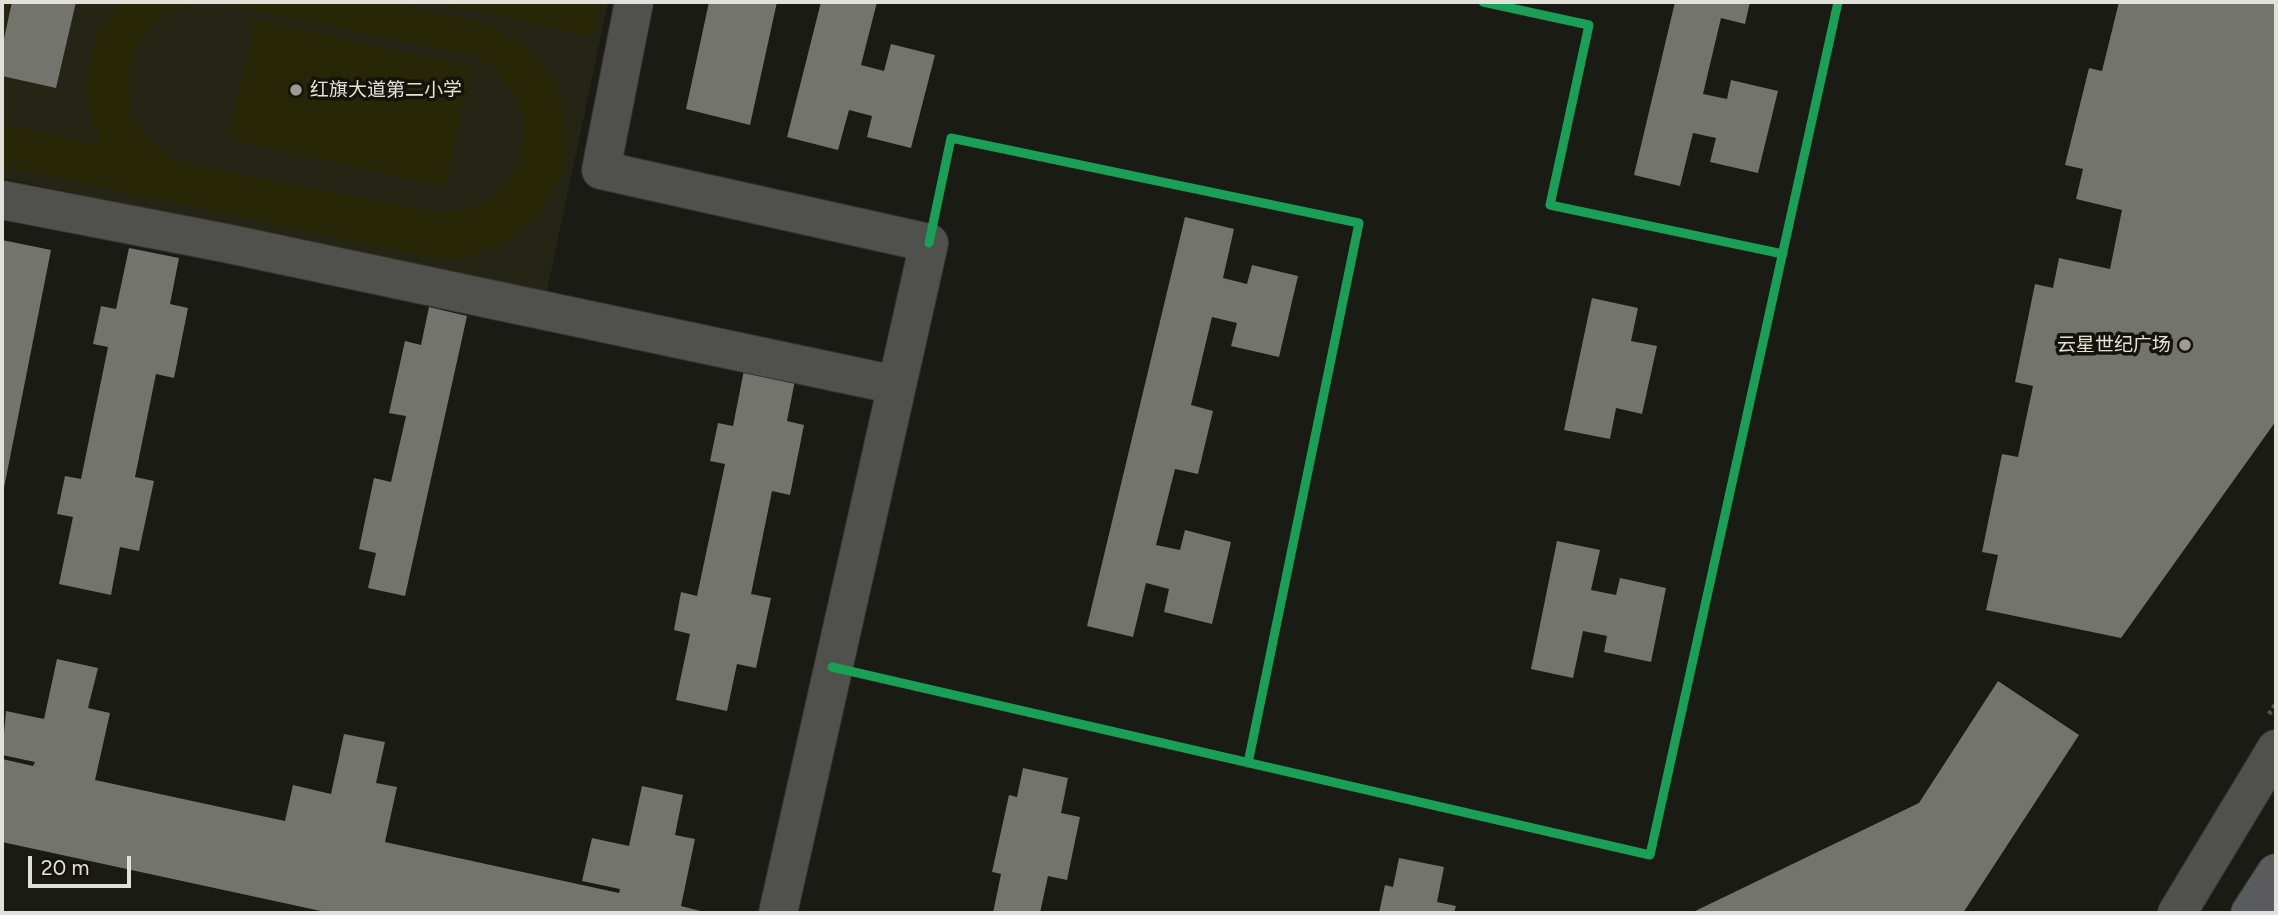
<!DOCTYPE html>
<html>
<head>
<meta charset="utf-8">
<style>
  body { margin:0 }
  #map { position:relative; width:2278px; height:915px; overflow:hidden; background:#1b1b15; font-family:Figtree,sans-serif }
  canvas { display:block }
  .frame { position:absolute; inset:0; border:4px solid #e1e1da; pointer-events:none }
  .scale { position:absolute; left:28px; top:856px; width:103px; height:32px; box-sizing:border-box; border:4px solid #e1e1da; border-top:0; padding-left:9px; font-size:21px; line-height:24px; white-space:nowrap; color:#e1e1da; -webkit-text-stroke:5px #14140a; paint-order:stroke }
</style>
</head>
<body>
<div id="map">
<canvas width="2278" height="915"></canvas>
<div class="frame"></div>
<div class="scale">20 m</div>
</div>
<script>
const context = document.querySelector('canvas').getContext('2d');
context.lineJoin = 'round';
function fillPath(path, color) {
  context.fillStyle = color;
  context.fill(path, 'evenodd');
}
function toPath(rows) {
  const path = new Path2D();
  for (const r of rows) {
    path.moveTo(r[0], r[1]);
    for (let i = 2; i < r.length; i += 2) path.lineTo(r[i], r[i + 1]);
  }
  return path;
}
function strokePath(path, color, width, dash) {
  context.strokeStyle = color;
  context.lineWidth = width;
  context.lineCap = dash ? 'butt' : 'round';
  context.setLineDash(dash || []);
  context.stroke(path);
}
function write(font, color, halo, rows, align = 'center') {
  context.font = font + ' Figtree,"Noto Sans SC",sans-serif';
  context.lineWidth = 7;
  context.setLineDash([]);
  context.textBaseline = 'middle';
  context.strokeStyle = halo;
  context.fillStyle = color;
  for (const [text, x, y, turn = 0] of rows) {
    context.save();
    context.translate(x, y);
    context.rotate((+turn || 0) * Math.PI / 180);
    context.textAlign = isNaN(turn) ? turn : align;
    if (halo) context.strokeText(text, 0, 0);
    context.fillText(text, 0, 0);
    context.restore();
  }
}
fillPath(toPath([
  [2,2,608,2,546,295,2,178]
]), '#252515');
fillPath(toPath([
  [119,2,202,2,167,13,152,25,131,58,128,97,133,116,143,133,173,159,191,165,438,212,458,211,477,205,495,195,509,180,519,162,525,127,514,92,490,65,474,56,214,2,392,2,488,24,528,48,556,86,563,108,566,155,560,177,538,216,503,245,461,259,438,259,2,166,2,124,101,145,87,103,86,78,99,30],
  [449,2,600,2,592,36,448,5],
  [255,19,472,67,445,187,229,139]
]), '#272707');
fillPath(toPath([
  [12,2,76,2,56,88,2,76,2,48],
  [709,2,777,2,750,125,686,109],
  [821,2,877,2,861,65,884,71,891,44,935,55,911,148,867,137,872,116,849,110,838,150,787,137],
  [1675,2,1750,2,1745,24,1721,18,1703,94,1727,99,1731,80,1778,91,1758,173,1710,162,1716,138,1693,133,1680,186,1634,175],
  [2119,2,2276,2,2276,421,2121,638,1986,610,1998,555,1982,552,2002,454,2018,457,2033,386,2015,382,2035,284,2053,288,2059,258,2110,269,2122,210,2076,199,2083,169,2065,165,2089,68,2102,71],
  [1185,217,1234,229,1223,278,1247,284,1252,265,1298,276,1279,357,1231,346,1237,323,1212,317,1191,405,1213,411,1198,474,1175,469,1156,545,1180,550,1185,530,1231,542,1212,624,1164,612,1169,589,1146,583,1133,637,1087,626],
  [2,240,51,250,3,493,2,493],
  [129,248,179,258,170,304,188,308,174,378,156,374,135,477,154,481,139,551,120,547,111,595,59,584,73,517,57,514,65,476,81,479,108,347,93,344,101,306,116,309],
  [1592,298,1638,308,1631,341,1657,346,1642,414,1616,408,1610,439,1564,430],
  [429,307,467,316,405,596,368,588,376,553,359,549,374,478,391,482,406,416,389,413,405,341,421,345],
  [745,365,796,375,787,421,804,425,790,495,772,491,751,594,771,598,756,668,737,664,727,711,676,700,690,634,674,630,681,592,697,596,725,464,710,461,718,423,733,426],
  [1557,541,1600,550,1591,590,1616,595,1620,578,1666,588,1651,662,1604,652,1607,636,1583,631,1573,678,1531,669],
  [57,659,98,668,88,708,110,713,95,780,285,821,293,785,331,794,344,734,385,742,376,783,397,787,385,842,619,893,620,889,582,881,592,838,629,846,642,786,683,795,675,835,695,839,681,906,708,913,330,913,2,842,2,759,33,766,35,762,2,755,6,711,44,719],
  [1998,681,2079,735,1963,913,1691,913,1919,803],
  [1023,768,1068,778,1061,813,1080,817,1067,880,1048,876,1040,913,993,913,1001,874,992,872,1009,795,1017,797],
  [1399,858,1444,867,1437,902,1456,906,1454,913,1379,913,1385,885,1393,887]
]), '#74746f');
const minor = toPath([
  [634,2,601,170,929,243,778,913],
  [2,200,225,243,896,385],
  [2177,913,2276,749]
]);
const major = toPath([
  [2250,913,2276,873]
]);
strokePath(minor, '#353531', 40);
strokePath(major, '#353531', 40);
strokePath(toPath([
  [2269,714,2276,703]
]), '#52524e', 4.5, [3.5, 3.5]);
strokePath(minor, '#50504d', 38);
strokePath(major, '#5a5b5c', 38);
strokePath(toPath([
  [1483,2,1589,25,1550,205,1783,254],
  [929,243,951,138,1359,223,1248,763],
  [832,667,1650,855,1838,2]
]), '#1a9f57', 9);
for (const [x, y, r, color] of [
  [296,90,7,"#9c9c95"],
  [2185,345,7,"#9c9c95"]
]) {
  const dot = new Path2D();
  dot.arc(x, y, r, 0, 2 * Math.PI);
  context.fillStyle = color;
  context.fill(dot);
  strokePath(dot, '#14140a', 2.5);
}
write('19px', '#e1e1da', '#14140a', [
  ["红旗大道第二小学",310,90],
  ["云星世纪广场",2171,345,"right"]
], 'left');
</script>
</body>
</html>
